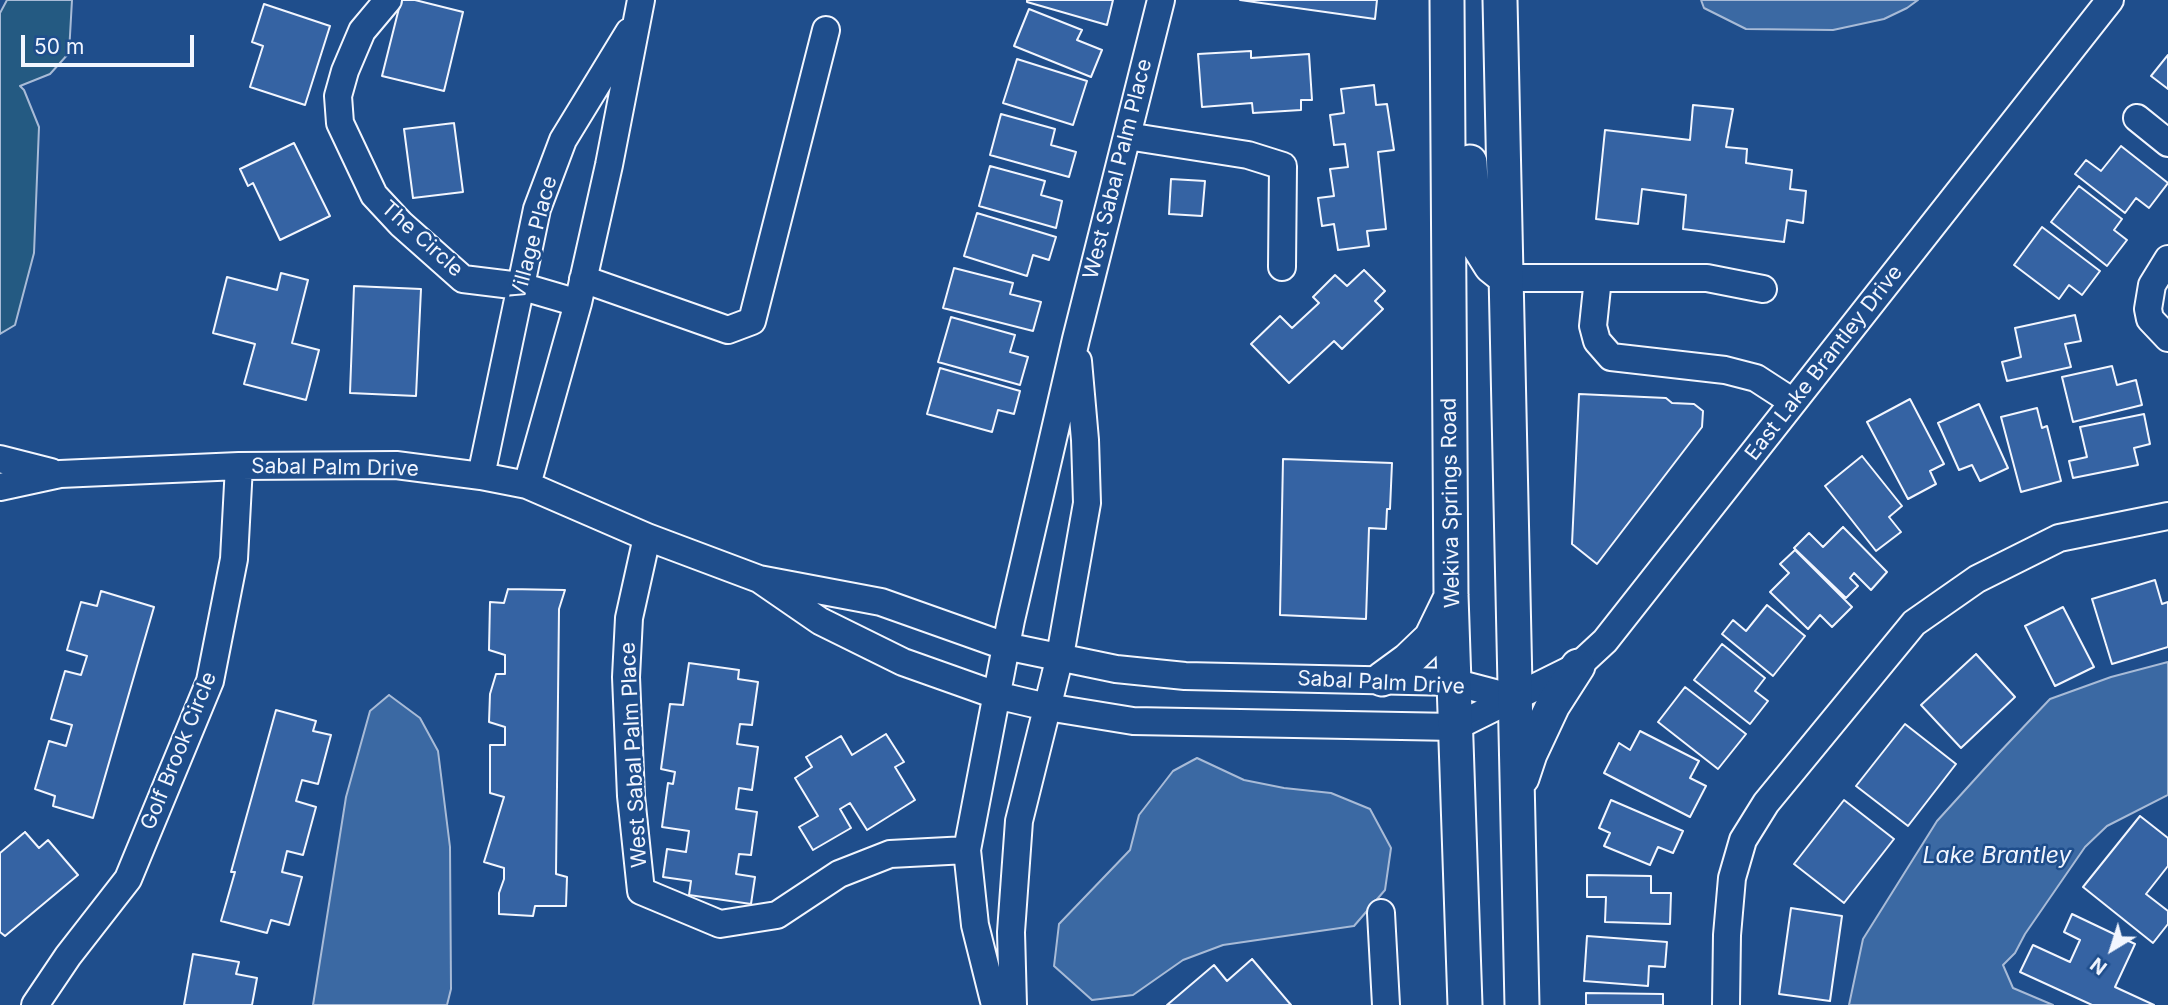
<!DOCTYPE html>
<html>
<head>
<meta charset="utf-8">
<style>
  body { margin:0 }
  #map { position:relative; width:2168px; height:1005px; overflow:hidden; background:#1f4e8c; font-family:Inter,sans-serif }
  canvas { display:block }
  .north { position:absolute; left:2077px; top:914px; width:70px; height:70px; -webkit-text-stroke:5px #1f4e8c; paint-order:stroke; rotate:218deg; font-size:19px; font-weight:700; line-height:28px; text-align:center; color:#f2f6ff }
  .north::after { content:''; display:block; margin:auto; width:24px; height:32px; background:#f2f6ff; clip-path:polygon(50% 0,100% 100%,50% 72%,0 100%) }
  .scale { position:absolute; left:21px; top:35px; width:173px; height:32px; box-sizing:border-box; border:4px solid #f2f6ff; border-top:0; padding-left:9px; font-size:21px; line-height:24px; white-space:nowrap; color:#f2f6ff; -webkit-text-stroke:5px #1f4e8c; paint-order:stroke }
</style>
</head>
<body>
<div id="map">
<canvas width="2168" height="1005"></canvas>
<div class="north">N</div>
<div class="scale">50 m</div>
</div>
<script>
const context = document.querySelector('canvas').getContext('2d');
context.lineJoin = 'round';
function fillPath(path, color) {
  context.fillStyle = color;
  context.fill(path, 'evenodd');
}
function toPath(rows) {
  const path = new Path2D();
  for (const r of rows) {
    path.moveTo(r[0], r[1]);
    for (let i = 2; i < r.length; i += 2) path.lineTo(r[i], r[i + 1]);
  }
  return path;
}
function strokePath(path, color, width, dash) {
  context.strokeStyle = color;
  context.lineWidth = width;
  context.lineCap = dash ? 'butt' : 'round';
  context.setLineDash(dash || []);
  context.stroke(path);
}
function write(font, color, halo, rows, align = 'center') {
  context.font = font + ' Inter,sans-serif';
  context.lineWidth = 5;
  context.setLineDash([]);
  context.textBaseline = 'middle';
  context.strokeStyle = halo;
  context.fillStyle = color;
  for (const [text, x, y, turn = 0] of rows) {
    context.save();
    context.translate(x, y);
    context.rotate((+turn || 0) * Math.PI / 180);
    context.textAlign = isNaN(turn) ? turn : align;
    if (halo) context.strokeText(text, 0, 0);
    context.fillText(text, 0, 0);
    context.restore();
  }
}
const green = toPath([
  [7,0,72,0,69,53,50,74,20,86,24,90,39,127,34,253,15,325,0,334,0,13,7,0]
]);
fillPath(green, '#245a82');
strokePath(green, '#a8bbd7', 2);
const water = toPath([
  [1701,0,1918,0,1907,8,1884,19,1833,30,1746,29,1704,8,1701,0],
  [2168,662,2168,795,2107,826,2085,847,2025,934,2015,953,2003,965,2013,988,2053,1005,1849,1005,1863,939,1937,821,1996,756,2050,699,2111,677,2168,662],
  [389,695,420,718,438,751,450,847,451,989,447,1005,313,1005,346,797,370,711,389,695],
  [1197,758,1244,780,1284,788,1331,793,1370,809,1391,848,1385,890,1354,926,1223,945,1183,960,1133,995,1092,1000,1054,966,1059,924,1130,850,1139,815,1173,771,1197,758]
]);
fillPath(water, '#3b69a3');
strokePath(water, '#a8bbd7', 2);
const building = toPath([
  [401,0,415,0,463,12,444,91,382,76,401,0],
  [1027,0,1113,0,1107,25,1027,2,1027,0],
  [1240,0,1377,0,1375,19,1240,0],
  [264,4,330,26,305,105,250,87,263,46,252,42,264,4],
  [1029,9,1082,30,1077,40,1102,50,1091,77,1014,46,1029,9],
  [1251,51,1251,58,1309,54,1312,100,1301,100,1301,110,1253,113,1252,103,1202,107,1198,54,1251,51],
  [2168,55,2168,89,2151,76,2168,55],
  [1017,59,1087,81,1073,125,1003,103,1017,59],
  [1374,85,1376,105,1387,104,1394,150,1378,152,1386,229,1367,231,1369,246,1338,250,1334,224,1322,226,1318,198,1334,196,1330,169,1348,167,1345,144,1334,145,1330,115,1344,113,1341,89,1374,85],
  [1693,105,1733,109,1726,147,1747,149,1746,163,1792,170,1790,189,1806,191,1803,223,1787,220,1784,242,1683,229,1686,195,1642,189,1638,224,1596,219,1605,130,1690,140,1693,105],
  [1001,114,1055,129,1051,145,1076,152,1069,177,990,155,1001,114],
  [454,123,463,192,413,198,404,129,454,123],
  [294,143,330,216,280,240,253,183,248,186,240,169,294,143],
  [2121,146,2168,183,2149,208,2136,198,2125,213,2075,174,2086,160,2101,171,2121,146],
  [990,166,1045,181,1041,195,1062,201,1056,228,979,206,990,166],
  [1171,179,1205,181,1202,216,1169,214,1171,179],
  [2079,186,2122,219,2114,230,2127,240,2107,266,2051,222,2079,186],
  [977,213,1056,237,1049,260,1033,255,1027,276,964,256,977,213],
  [2042,227,2100,271,2082,295,2069,285,2059,299,2014,265,2042,227],
  [954,268,1013,283,1010,294,1041,302,1033,331,943,308,954,268],
  [1364,270,1385,291,1375,301,1383,309,1342,349,1334,341,1289,383,1251,344,1280,316,1292,328,1319,303,1313,297,1335,275,1347,286,1364,270],
  [281,273,308,280,292,343,319,350,306,400,244,384,255,344,213,333,227,277,277,290,281,273],
  [354,286,421,289,416,396,350,393,354,286],
  [2075,315,2081,341,2065,344,2071,367,2007,381,2002,362,2021,357,2015,328,2075,315],
  [951,317,1015,335,1010,352,1028,357,1020,385,938,362,951,317],
  [2112,366,2117,385,2136,380,2142,405,2073,422,2062,377,2112,366],
  [940,368,1020,391,1014,414,998,410,992,432,927,414,940,368],
  [1579,394,1666,398,1672,403,1694,404,1703,411,1702,427,1597,564,1572,544,1579,394],
  [1910,399,1944,464,1930,471,1936,484,1908,499,1867,422,1910,399],
  [1979,404,2008,468,1980,481,1972,465,1959,470,1938,423,1979,404],
  [2037,408,2042,428,2047,426,2061,481,2021,492,2001,417,2037,408],
  [2144,414,2150,444,2134,448,2138,465,2073,478,2069,461,2087,457,2080,427,2144,414],
  [1862,456,1902,506,1889,517,1901,532,1876,551,1825,486,1862,456],
  [1283,459,1392,463,1390,509,1387,509,1386,529,1369,528,1366,619,1280,615,1283,459],
  [1843,527,1887,572,1871,590,1854,573,1850,578,1858,586,1846,598,1794,548,1809,533,1823,547,1843,527],
  [1795,550,1852,607,1832,627,1820,615,1808,629,1770,592,1789,573,1780,564,1795,550],
  [2155,580,2162,604,2168,602,2168,647,2112,664,2092,599,2155,580],
  [508,589,565,590,559,609,556,874,567,877,566,906,535,906,533,916,499,914,499,893,504,879,504,868,484,862,504,797,490,793,490,745,505,745,505,727,489,722,490,694,496,674,505,674,505,655,489,650,490,602,504,603,508,589],
  [101,591,154,607,93,818,53,806,55,796,35,789,49,741,66,746,72,725,51,719,65,671,81,675,87,656,67,650,81,602,97,606,101,591],
  [1767,605,1805,636,1773,676,1722,634,1733,620,1746,631,1767,605],
  [2063,607,2094,667,2055,686,2025,626,2063,607],
  [1722,644,1765,678,1755,691,1768,701,1750,724,1694,680,1722,644],
  [1976,654,2015,697,1961,748,1921,705,1976,654],
  [689,663,739,670,738,679,758,682,752,725,740,724,737,744,758,747,752,790,739,788,736,809,757,812,751,855,739,854,736,874,755,877,751,904,689,895,691,881,663,877,667,849,686,852,689,831,662,827,668,783,673,784,675,772,661,769,670,704,683,705,689,663],
  [1685,687,1746,734,1718,769,1658,722,1685,687],
  [276,710,316,721,313,731,331,735,318,784,302,780,296,801,316,807,303,855,287,851,282,872,302,877,289,925,271,920,267,933,221,921,235,872,231,872,276,710],
  [1905,724,1956,764,1908,826,1856,786,1905,724],
  [1640,731,1699,761,1690,778,1706,786,1690,817,1604,773,1619,743,1630,750,1640,731],
  [886,734,904,762,895,767,915,800,867,830,850,803,840,809,851,828,813,850,799,827,818,816,795,778,812,767,806,757,841,736,852,755,886,734],
  [1611,800,1683,831,1673,853,1658,847,1650,865,1604,846,1610,833,1599,828,1611,800],
  [1844,800,1894,839,1844,903,1794,864,1844,800],
  [2140,816,2168,838,2168,866,2146,894,2168,911,2168,924,2153,943,2083,887,2140,816],
  [25,832,39,848,48,840,78,875,5,936,0,932,0,853,25,832],
  [1587,875,1651,876,1651,893,1671,893,1670,924,1605,922,1606,897,1587,897,1587,875],
  [1791,908,1842,916,1830,1001,1779,994,1791,908],
  [2072,914,2135,944,2115,987,2154,1005,2092,1005,2020,972,2033,945,2070,962,2080,940,2064,932,2072,914],
  [1587,936,1667,942,1665,967,1649,966,1648,986,1584,981,1587,936],
  [193,954,239,962,236,974,257,978,252,1005,184,1005,193,954],
  [1252,959,1291,1005,1167,1005,1214,965,1227,981,1252,959],
  [1586,993,1663,994,1663,1005,1586,1005,1586,993]
]);
fillPath(building, '#3563a3');
strokePath(building, '#f2f6ff', 2);
const minor = toPath([
  [388,0,362,31,345,71,338,96,340,123,374,195,401,224,463,279,520,286,578,303],
  [2137,118,2168,143],
  [1127,136,1248,155,1283,166,1282,267],
  [2168,259,2152,285,2148,309,2150,319,2168,338],
  [1506,278,1707,278,1763,289],
  [1598,278,1593,326,1597,341,1611,357,1725,370,1756,378,1793,402],
  [583,279,728,330,752,321,826,30],
  [0,459,51,472],
  [481,476,537,209,563,140,629,32],
  [527,485,578,303,609,165,641,0],
  [0,487,60,474,239,466,396,465,481,476,527,485,647,537,759,579,881,602,1005,646,1116,669,1185,676,1453,682,1514,698],
  [647,537,629,618,626,677,631,796,641,891,720,924,777,915,839,874,890,854,967,850],
  [759,579,820,621,903,662,996,695,1047,707,1133,721,1455,727,1578,666,1605,641,2110,0],
  [1381,913,1386,1005],
  [35,1005,68,956,128,879,210,681,234,559,239,466],
  [995,1005,975,925,967,850,1011,620,1076,339,1161,0],
  [1013,1005,1011,932,1019,821,1060,656,1087,503,1085,440,1078,361],
  [1726,1005,1727,935,1732,878,1743,840,1766,803,1914,623,1977,579,2059,538,2168,516]
]);
const major = toPath([
  [1447,0,1451,595,1465,1005],
  [1500,0,1522,1005],
  [1470,162,1474,239,1491,266,1506,278],
  [1382,679,1408,660,1431,638,1449,601],
  [1522,778,1530,754,1553,705,1578,666]
]);
strokePath(minor, '#f2f6ff', 30);
strokePath(major, '#f2f6ff', 37);
strokePath(minor, '#1f4e8c', 26);
strokePath(major, '#1f4e8c', 33);
write('21px', '#f2f6ff', '#1f4e8c', [
  ["West Sabal Palm Place",1118,169,-76],
  ["Village Place",534,238,-75],
  ["The Circle",422,239,42],
  ["East Lake Brantley Drive",1824,363,-52],
  ["Sabal Palm Drive",335,468,1],
  ["Wekiva Springs Road",1451,503,-91],
  ["Sabal Palm Drive",1381,683,3],
  ["Golf Brook Circle",179,751,-68],
  ["West Sabal Palm Place",634,755,-93]
]);
write('italic 23px', '#f2f6ff', '#1f4e8c', [
  ["Lake Brantley",1997,856]
]);
</script>
</body>
</html>
